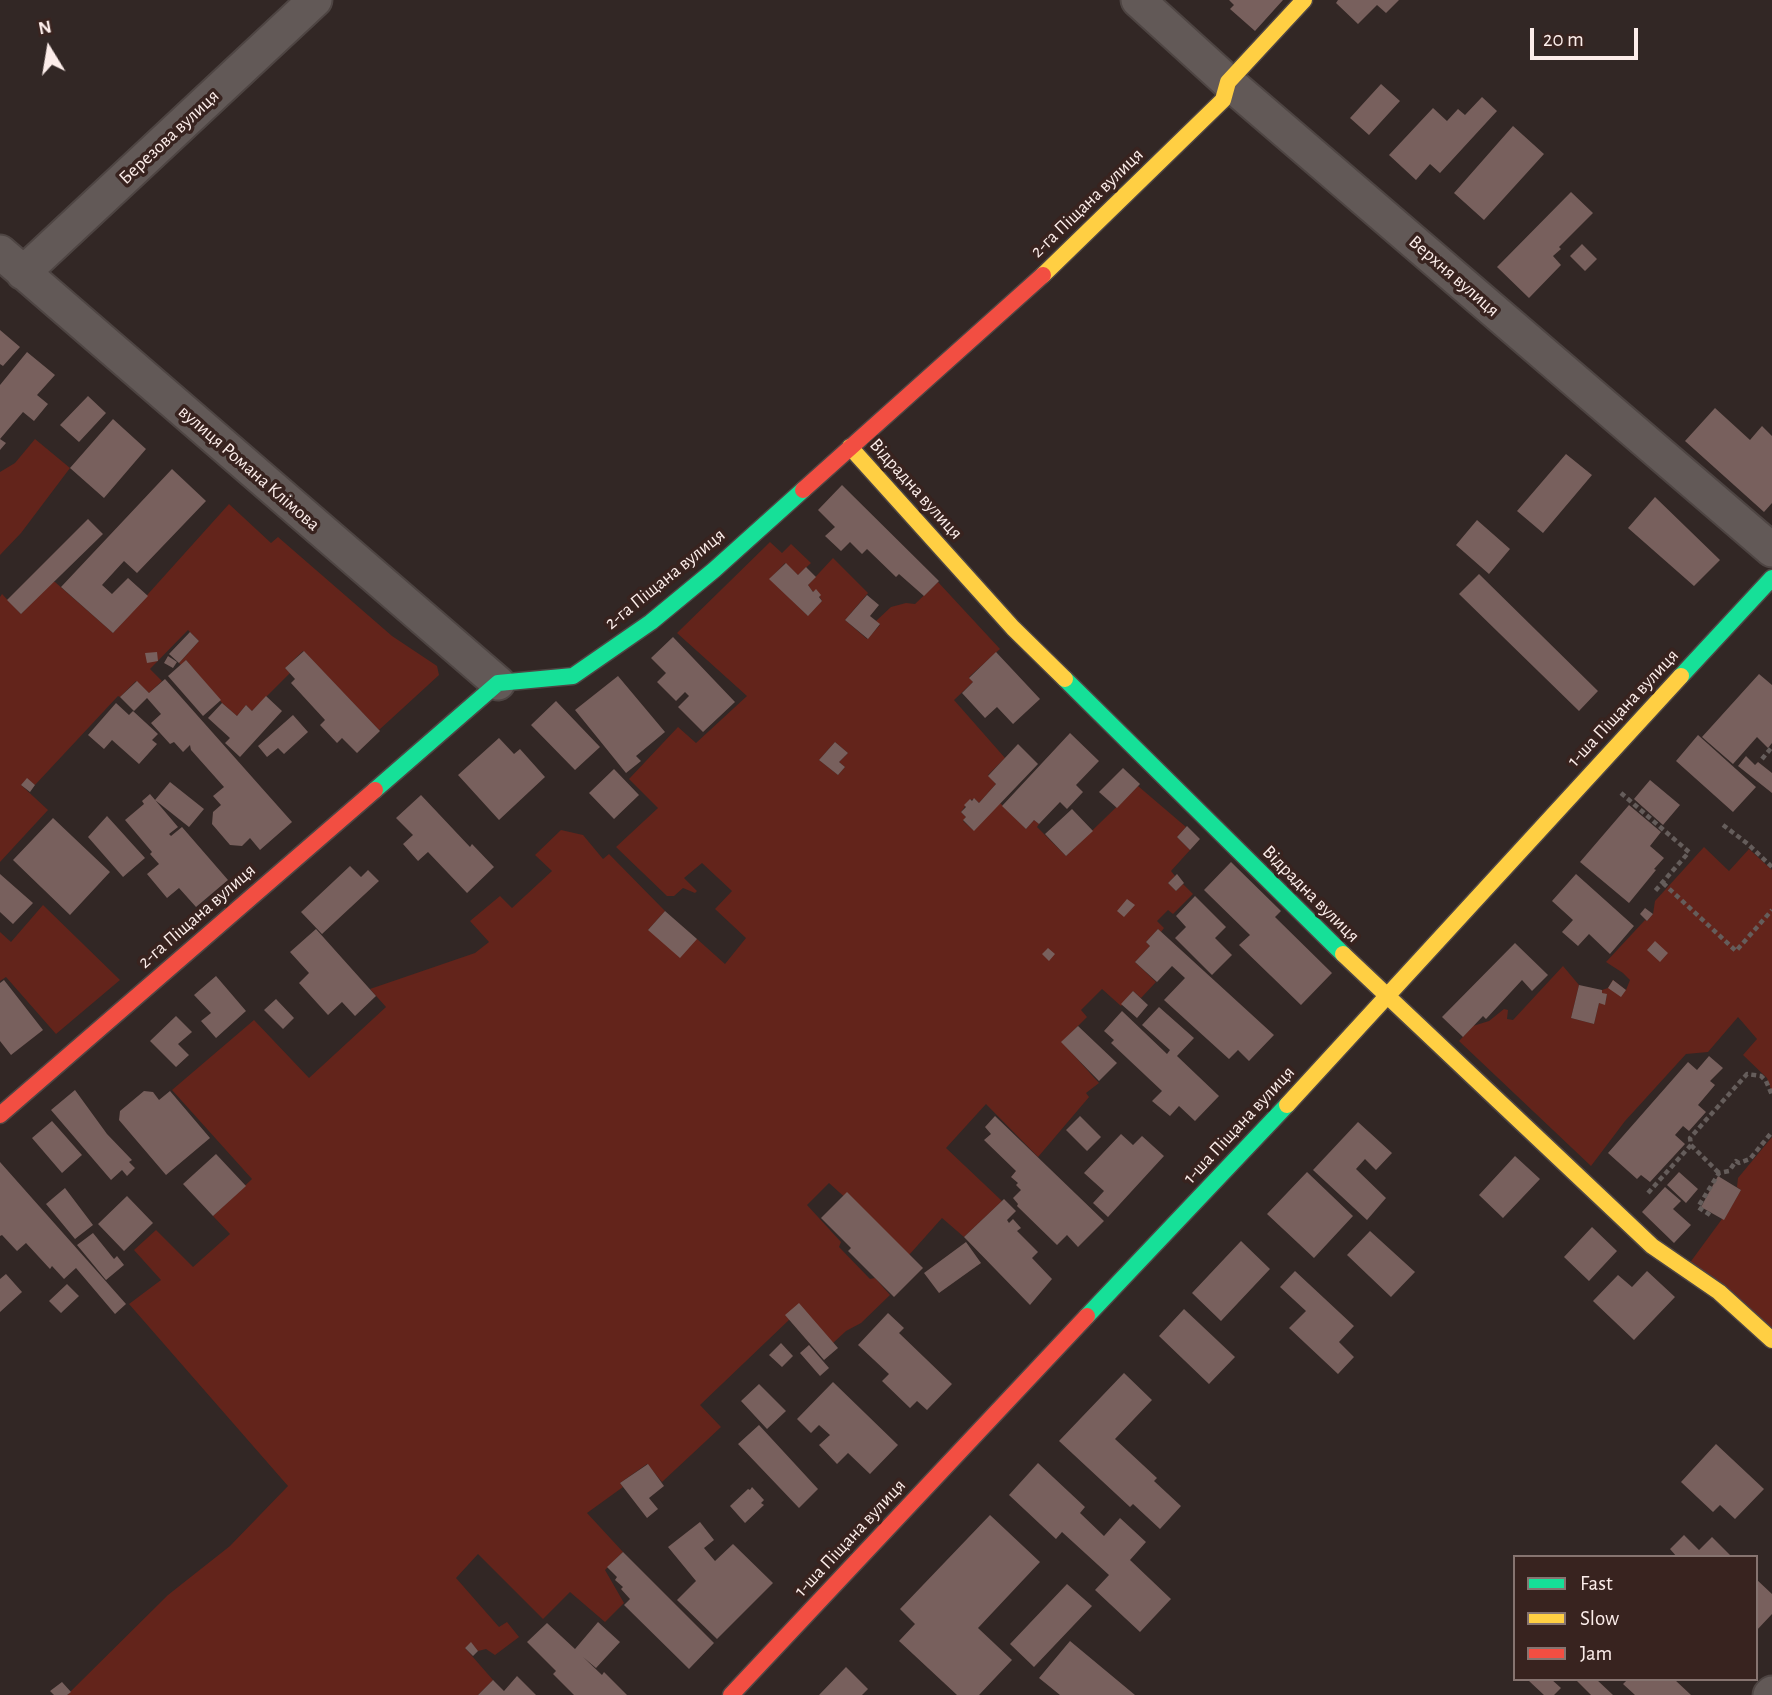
<!DOCTYPE html>
<html>
<head>
<meta charset="utf-8">
<style>
  body { margin:0 }
  #map { position:relative; width:1772px; height:1695px; overflow:hidden; background:#322725; font-family:"Alegreya Sans",sans-serif }
  canvas { display:block }
  .legend { position:absolute; left:1513px; top:1555px; width:245px; height:126px; box-sizing:border-box; background:#38231f; border:2px solid #867470; margin:0; padding:9px 12px; list-style:none; font-size:21px; color:#fcedea }
  .legend li { display:flex; align-items:center; gap:14px; height:35px }
  .legend b { width:35px; border:2px solid #867470 }
  .north { position:absolute; left:14px; top:14px; width:70px; height:70px; -webkit-text-stroke:5px #38231f; paint-order:stroke; rotate:349deg; font-size:19px; font-weight:700; line-height:28px; text-align:center; color:#fcedea }
  .north::after { content:''; display:block; margin:auto; width:24px; height:32px; background:#fcedea; clip-path:polygon(50% 0,100% 100%,50% 72%,0 100%) }
  .scale { position:absolute; left:1530px; top:28px; width:108px; height:32px; box-sizing:border-box; border:4px solid #fcedea; border-top:0; padding-left:9px; font-size:21px; line-height:24px; white-space:nowrap; color:#fcedea; -webkit-text-stroke:5px #38231f; paint-order:stroke }
</style>
</head>
<body>
<div id="map">
<canvas width="1772" height="1695"></canvas>
<ul class="legend">
<li><b style="height:9px;background:#16e098"></b>Fast</li>
<li><b style="height:9px;background:#ffcf43"></b>Slow</li>
<li><b style="height:9px;background:#f24e42"></b>Jam</li>
</ul>
<div class="north">N</div>
<div class="scale">20 m</div>
</div>
<script>
const context = document.querySelector('canvas').getContext('2d');
context.lineJoin = 'round';
function fillPath(path, color) {
  context.fillStyle = color;
  context.fill(path, 'evenodd');
}
function toPath(rows) {
  const path = new Path2D();
  for (const r of rows) {
    path.moveTo(r[0], r[1]);
    for (let i = 2; i < r.length; i += 2) path.lineTo(r[i], r[i + 1]);
  }
  return path;
}
function strokePath(path, color, width, dash) {
  context.strokeStyle = color;
  context.lineWidth = width;
  context.lineCap = dash ? 'butt' : 'round';
  context.setLineDash(dash || []);
  context.stroke(path);
}
function write(font, color, halo, rows, align = 'center') {
  context.font = font + ' "Alegreya Sans",sans-serif';
  context.lineWidth = 7;
  context.setLineDash([]);
  context.textBaseline = 'middle';
  context.strokeStyle = halo;
  context.fillStyle = color;
  for (const [text, x, y, turn = 0] of rows) {
    context.save();
    context.translate(x, y);
    context.rotate((+turn || 0) * Math.PI / 180);
    context.textAlign = isNaN(turn) ? turn : align;
    if (halo) context.strokeText(text, 0, 0);
    context.fillText(text, 0, 0);
    context.restore();
  }
}
fillPath(toPath([
  [35,439,70,468,21,533,0,555,0,472,15,463],
  [229,504,271,543,278,537,392,636,437,666,439,675,379,730,303,651,285,668,290,673,252,711,246,705,237,716,222,703,186,660,181,665,179,663,199,641,188,630,150,669,162,681,149,693,136,681,120,697,118,696,35,785,27,779,21,785,48,810,0,862,0,597,2,594,21,614,52,582,55,582,113,633],
  [770,542,782,553,791,544,811,563,798,575,785,563,770,579,807,615,822,601,816,590,813,592,808,585,833,558,868,593,845,620,867,639,880,625,876,621,891,607,906,603,915,604,938,582,1000,649,969,677,973,682,954,700,1005,758,988,775,996,784,979,803,975,799,970,800,961,812,966,817,963,821,973,830,1000,803,1026,829,1034,820,1039,824,1037,827,1066,856,1138,786,1186,827,1177,837,1190,850,1171,871,1175,876,1168,883,1176,891,1183,884,1193,894,1173,914,1168,910,1157,921,1164,928,1161,932,1158,929,1146,942,1150,946,1135,962,1156,982,1141,998,1133,991,1121,1006,1102,989,1081,1010,1087,1017,1062,1042,1099,1083,1086,1093,1089,1097,1038,1157,986,1104,946,1148,1002,1201,964,1237,942,1218,909,1255,829,1183,807,1205,841,1242,839,1247,870,1279,875,1278,890,1295,861,1323,846,1331,833,1343,790,1319,700,1405,721,1427,662,1482,647,1464,620,1483,623,1487,587,1513,623,1552,605,1570,624,1603,605,1622,570,1592,543,1619,478,1554,456,1578,499,1627,507,1622,519,1637,495,1655,486,1649,478,1651,471,1643,465,1648,493,1680,478,1695,67,1695,168,1595,230,1546,288,1486,129,1304,161,1280,134,1250,156,1230,193,1267,230,1234,213,1216,252,1179,172,1090,254,1020,309,1078,386,1007,370,989,475,953,489,942,470,921,500,896,512,908,552,871,535,855,561,830,583,835,603,859,609,854,665,911,648,930,697,939,725,964,746,938,715,909,732,891,702,863,684,878,697,891,695,893,683,888,674,896,667,896,616,847,658,808,629,779,678,727,696,743,747,696,677,633],
  [835,742,848,753,839,762,845,767,838,775,819,760],
  [1704,847,1729,871,1749,849,1772,870,1772,1092,1767,1078,1743,1055,1757,1039,1738,1017,1708,1052,1686,1054,1625,1121,1591,1166,1459,1041,1473,1026,1489,1021,1504,1009,1508,1010,1507,1019,1513,1020,1563,966,1579,985,1571,1018,1594,1024,1599,1003,1605,1004,1607,995,1602,993,1602,990,1608,988,1613,980,1626,990,1630,980,1623,973,1606,962,1645,920,1647,921,1653,914,1655,901],
  [43,905,120,980,56,1034,6,977,0,981,0,932,11,942],
  [1772,1137,1772,1332,1689,1264,1722,1219,1724,1219,1741,1190,1737,1187,1738,1178]
]), '#63241b');
fillPath(toPath([
  [1229,0,1283,0,1255,31,1230,9,1234,5],
  [1338,0,1399,0,1386,13,1377,5,1358,24,1336,3],
  [1381,84,1400,101,1369,135,1350,118],
  [1482,97,1497,111,1440,173,1430,164,1416,180,1389,155,1433,108,1447,121,1458,109,1465,115],
  [1513,126,1544,154,1484,220,1454,193],
  [1571,192,1593,213,1559,247,1561,249,1553,256,1561,265,1529,298,1497,267],
  [1582,244,1597,259,1585,271,1570,256],
  [0,330,20,347,3,366,0,364],
  [27,352,55,375,37,395,48,404,34,421,23,412,0,439,6,443,0,450,0,385],
  [88,396,106,413,79,442,60,425],
  [1715,408,1750,440,1762,426,1772,436,1772,503,1764,512,1685,441],
  [113,419,146,449,104,498,70,468],
  [1566,454,1592,475,1543,533,1517,511],
  [172,469,206,501,137,573,124,561,102,585,112,594,128,578,148,596,113,633,61,587],
  [842,485,939,581,924,596,899,574,896,577,867,549,862,554,850,542,841,551,825,536,835,527,818,510],
  [1655,497,1720,560,1694,586,1628,528],
  [88,519,103,534,21,614,7,600],
  [1477,520,1510,549,1489,574,1456,545],
  [786,563,798,575,806,567,816,577,808,585,813,592,816,589,821,595,819,597,822,601,808,616,769,579],
  [1479,574,1598,691,1579,711,1459,594],
  [867,595,879,605,870,616,880,624,868,639,845,620],
  [190,632,199,641,179,663,169,654],
  [673,637,735,702,703,732,678,707,689,696,685,692,676,701,657,682,666,673,651,658],
  [304,651,380,731,357,753,342,738,337,743,320,725,325,720,291,683,295,679,285,668],
  [157,652,158,661,147,663,145,653],
  [996,652,1040,699,1013,724,997,707,985,718,962,693,973,682,969,678],
  [168,656,177,662,173,668,164,663],
  [186,660,221,700,203,716,168,676],
  [1759,674,1772,685,1772,743,1768,748,1757,737,1733,764,1702,737],
  [618,676,665,732,636,756,641,761,626,773,575,710],
  [165,679,292,822,260,850,250,838,242,846,230,845,212,824,213,812,221,805,213,796,224,787,191,750,190,745,183,752,174,742,170,744,151,723,161,714,147,698,134,711,120,697,137,681,149,693],
  [266,696,282,711,240,757,225,743,230,738,208,718,222,703,237,716,246,705,252,711],
  [556,701,600,747,575,770,531,725],
  [116,703,129,715,133,711,158,734,152,740,157,744,139,764,112,740,104,749,88,735],
  [293,715,308,732,284,754,278,748,267,757,258,746],
  [1070,733,1099,761,1076,785,1083,792,1067,809,1060,802,1039,824,1034,820,1026,829,1002,806],
  [1698,735,1756,787,1733,812,1676,761],
  [499,738,514,754,520,749,545,777,499,820,458,775],
  [835,742,848,753,839,762,845,767,838,775,819,760],
  [1018,744,1038,764,974,831,963,820,966,817,961,812,966,807,964,805,970,799,972,801,974,798,979,803,996,784,988,776],
  [1746,756,1755,765,1758,762,1772,773,1772,793,1738,766],
  [1123,768,1140,784,1117,808,1099,792],
  [614,769,639,795,614,819,589,793],
  [27,778,35,785,30,792,21,785],
  [1650,780,1680,805,1663,825,1634,799],
  [170,782,204,809,189,827,155,800],
  [150,794,178,827,169,834,171,836,182,827,228,880,196,907,179,888,167,898,147,874,159,864,150,854,152,852,125,820,144,804,142,801],
  [421,795,470,847,472,844,494,867,467,893,428,852,418,861,403,844,413,835,396,818],
  [1629,805,1661,832,1650,846,1664,858,1654,869,1656,870,1629,903,1580,862],
  [1072,809,1093,831,1066,856,1045,834],
  [107,816,145,858,123,877,88,837],
  [53,818,110,872,70,915,13,860],
  [1187,826,1200,839,1190,850,1177,837],
  [1231,862,1281,911,1275,917,1332,973,1301,1005,1239,945,1250,935,1204,890],
  [350,866,361,877,368,870,379,881,322,934,301,912],
  [0,874,33,903,13,924,0,912],
  [1177,874,1184,883,1176,891,1168,883],
  [1576,874,1634,926,1610,954,1589,934,1578,946,1562,932,1573,920,1552,901],
  [1195,896,1226,927,1215,938,1232,955,1212,975,1175,938,1186,927,1176,916],
  [1127,899,1135,905,1124,917,1117,911],
  [1645,908,1653,914,1647,921,1640,914],
  [665,911,697,939,680,958,648,930],
  [316,929,376,996,355,1016,342,1002,328,1015,299,983,309,973,290,952],
  [1158,929,1274,1035,1249,1061,1238,1050,1229,1059,1164,1000,1185,978,1172,966,1157,982,1135,962,1150,946,1146,942],
  [1655,941,1668,953,1660,962,1647,950],
  [1515,943,1548,975,1532,991,1522,980,1486,1019,1483,1016,1463,1037,1442,1017],
  [1048,948,1055,954,1049,961,1042,954],
  [216,976,246,1011,216,1038,201,1021,211,1013,194,995],
  [4,980,43,1030,11,1055,0,1041,0,983],
  [1613,980,1626,990,1621,997,1608,988],
  [1579,985,1602,990,1602,993,1607,994,1605,1005,1599,1003,1594,1024,1571,1018],
  [1133,991,1148,1005,1137,1018,1121,1004],
  [276,999,294,1018,283,1029,264,1010],
  [1159,1007,1194,1038,1177,1056,1219,1096,1195,1121,1179,1106,1170,1116,1152,1101,1162,1091,1111,1043,1114,1040,1104,1031,1122,1011,1167,1054,1170,1050,1142,1025],
  [176,1016,192,1032,178,1044,189,1055,176,1067,150,1041],
  [1078,1026,1117,1063,1099,1081,1061,1042],
  [1709,1056,1723,1068,1710,1081,1715,1085,1698,1105,1706,1112,1689,1131,1683,1126,1675,1135,1685,1144,1650,1182,1641,1175,1637,1179,1608,1153,1688,1062,1697,1070],
  [75,1090,107,1134,132,1160,129,1162,135,1168,127,1176,122,1170,111,1180,51,1110],
  [144,1091,153,1092,159,1100,170,1091,210,1138,166,1175,119,1120,120,1111],
  [995,1116,1104,1221,1078,1247,1067,1235,1057,1245,1017,1206,1018,1204,1013,1198,1021,1190,1016,1185,1018,1183,1011,1177,1016,1171,984,1140,991,1134,985,1127],
  [1080,1116,1101,1137,1087,1151,1066,1130],
  [52,1121,82,1155,62,1173,32,1138],
  [1358,1122,1392,1153,1376,1170,1365,1159,1356,1169,1386,1198,1367,1220,1313,1170],
  [1121,1134,1133,1145,1142,1136,1164,1156,1108,1217,1093,1203,1104,1191,1084,1173],
  [216,1154,246,1186,213,1216,183,1184],
  [1515,1156,1540,1179,1503,1218,1479,1195],
  [0,1162,126,1304,115,1314,76,1268,64,1279,52,1266,50,1269,26,1243,17,1251,2,1235,0,1236],
  [1307,1172,1353,1216,1314,1258,1267,1214],
  [1679,1172,1698,1189,1686,1203,1667,1185],
  [1718,1176,1741,1190,1724,1220,1701,1207],
  [1665,1187,1681,1201,1673,1209,1691,1225,1674,1243,1642,1212],
  [65,1188,93,1225,75,1239,46,1204],
  [847,1192,923,1268,894,1297,848,1251,851,1248,821,1218],
  [127,1196,153,1223,124,1251,98,1224],
  [1004,1199,1016,1211,1007,1220,1009,1223,1013,1219,1021,1228,1017,1231,1038,1252,1032,1258,1052,1279,1030,1305,964,1237],
  [1592,1227,1617,1251,1589,1281,1564,1257],
  [1370,1231,1415,1272,1391,1297,1347,1255],
  [93,1233,114,1259,117,1256,124,1265,106,1280,77,1245],
  [1241,1241,1270,1269,1221,1321,1192,1293],
  [966,1242,981,1263,939,1293,924,1273],
  [1295,1271,1354,1326,1339,1342,1354,1357,1338,1374,1289,1328,1306,1311,1280,1287],
  [1647,1271,1675,1297,1634,1340,1593,1301,1618,1275,1632,1287],
  [6,1274,22,1292,0,1312,0,1279],
  [67,1284,79,1296,61,1313,49,1301],
  [799,1303,838,1348,824,1360,785,1315],
  [1184,1309,1235,1357,1209,1384,1159,1336],
  [888,1313,904,1328,899,1333,952,1384,927,1410,917,1401,910,1408,882,1381,889,1374,858,1345],
  [781,1343,793,1356,782,1367,769,1355],
  [809,1345,829,1368,820,1376,800,1353],
  [1124,1373,1152,1400,1115,1439,1157,1478,1154,1481,1181,1506,1160,1529,1133,1504,1130,1507,1059,1441],
  [833,1382,898,1445,870,1474,848,1453,837,1464,819,1445,830,1435,819,1425,811,1433,797,1419],
  [759,1384,786,1411,767,1429,741,1401],
  [759,1425,818,1489,799,1508,738,1444],
  [1716,1444,1764,1489,1735,1519,1720,1505,1713,1512,1681,1482],
  [1038,1463,1085,1507,1080,1513,1104,1536,1120,1518,1146,1542,1130,1560,1171,1599,1140,1632,1095,1590,1109,1575,1062,1532,1056,1539,1009,1495],
  [648,1464,664,1486,649,1498,658,1509,647,1518,620,1483],
  [752,1487,764,1500,761,1503,764,1505,745,1523,730,1506,748,1489,750,1490],
  [990,1515,1040,1562,978,1628,1012,1660,979,1695,957,1695,899,1641,915,1624,900,1609],
  [700,1522,714,1540,704,1548,715,1561,733,1544,773,1583,717,1639,677,1600,696,1581,668,1547],
  [1684,1535,1699,1550,1712,1537,1732,1557,1677,1557,1670,1549],
  [623,1552,714,1643,689,1669,624,1605,630,1599,621,1589,623,1587,615,1580,617,1577,607,1567],
  [1756,1579,1772,1594,1772,1614,1756,1631],
  [1067,1584,1092,1606,1034,1667,1010,1644],
  [598,1622,620,1642,596,1668,583,1657,602,1675,604,1672,627,1695,574,1695,553,1674,556,1671,527,1642,547,1623,575,1649],
  [1070,1641,1135,1695,1060,1695,1039,1678],
  [471,1642,478,1651,473,1656,465,1648],
  [846,1667,868,1689,862,1695,819,1695],
  [517,1676,536,1695,478,1695,493,1680,504,1691],
  [1531,1679,1551,1679,1561,1688,1554,1695,1544,1695,1529,1681],
  [1575,1679,1596,1679,1613,1695,1591,1695],
  [1628,1679,1674,1679,1691,1695,1635,1695,1623,1684],
  [62,1682,71,1692,67,1695,54,1695,50,1691]
]), '#78605d');
const street = toPath([
  [1138,0,1228,82,1772,550],
  [0,252,498,683],
  [23,273,315,0],
  [1770,1695,1772,1693]
]);
const fast = toPath([
  [1681,676,1772,578],
  [1065,679,1343,954],
  [375,790,498,683,573,676,651,622,714,570,803,490],
  [1087,1316,1287,1105]
]);
const slow = toPath([
  [1043,275,1223,100,1228,82,1304,0],
  [850,447,1013,628,1065,679],
  [1343,954,1652,1246,1719,1292,1772,1340],
  [1287,1105,1681,676]
]);
const jam = toPath([
  [803,490,1043,275],
  [0,1115,375,790],
  [731,1695,1087,1316]
]);
strokePath(street, '#4e4543', 37);
strokePath(fast, '#4e4543', 19);
strokePath(slow, '#4e4543', 19);
strokePath(jam, '#4e4543', 19);
strokePath(toPath([
  [1762,759,1772,747],
  [1621,793,1689,852,1655,891],
  [1723,825,1748,844,1772,867],
  [1663,883,1736,951,1772,910],
  [1691,1145,1719,1173],
  [1648,1193,1691,1145,1690,1138,1747,1074,1761,1076,1766,1081,1772,1095],
  [1710,1215,1698,1207,1719,1173,1729,1171,1736,1161,1739,1163,1750,1159,1772,1132]
]), '#655d5b', 4.5, [5, 3.5]);
strokePath(street, '#625957', 33);
strokePath(fast, '#16e098', 16);
strokePath(slow, '#ffcf43', 16);
strokePath(jam, '#f24e42', 16);
write('19px', '#fcedea', '#38231f', [
  ["Березова вулиця",169,137,-43],
  ["2-га Піщана вулиця",1087,203,-44],
  ["Верхня вулиця",1454,276,41],
  ["вулиця Романа Клімова",249,468,41],
  ["Відрадна вулиця",916,489,48],
  ["2-га Піщана вулиця",665,579,-39],
  ["1-ша Піщана вулиця",1623,708,-47],
  ["Відрадна вулиця",1311,894,45],
  ["2-га Піщана вулиця",197,916,-41],
  ["1-ша Піщана вулиця",1239,1125,-47],
  ["1-ша Піщана вулиця",850,1538,-47]
]);
</script>
</body>
</html>
